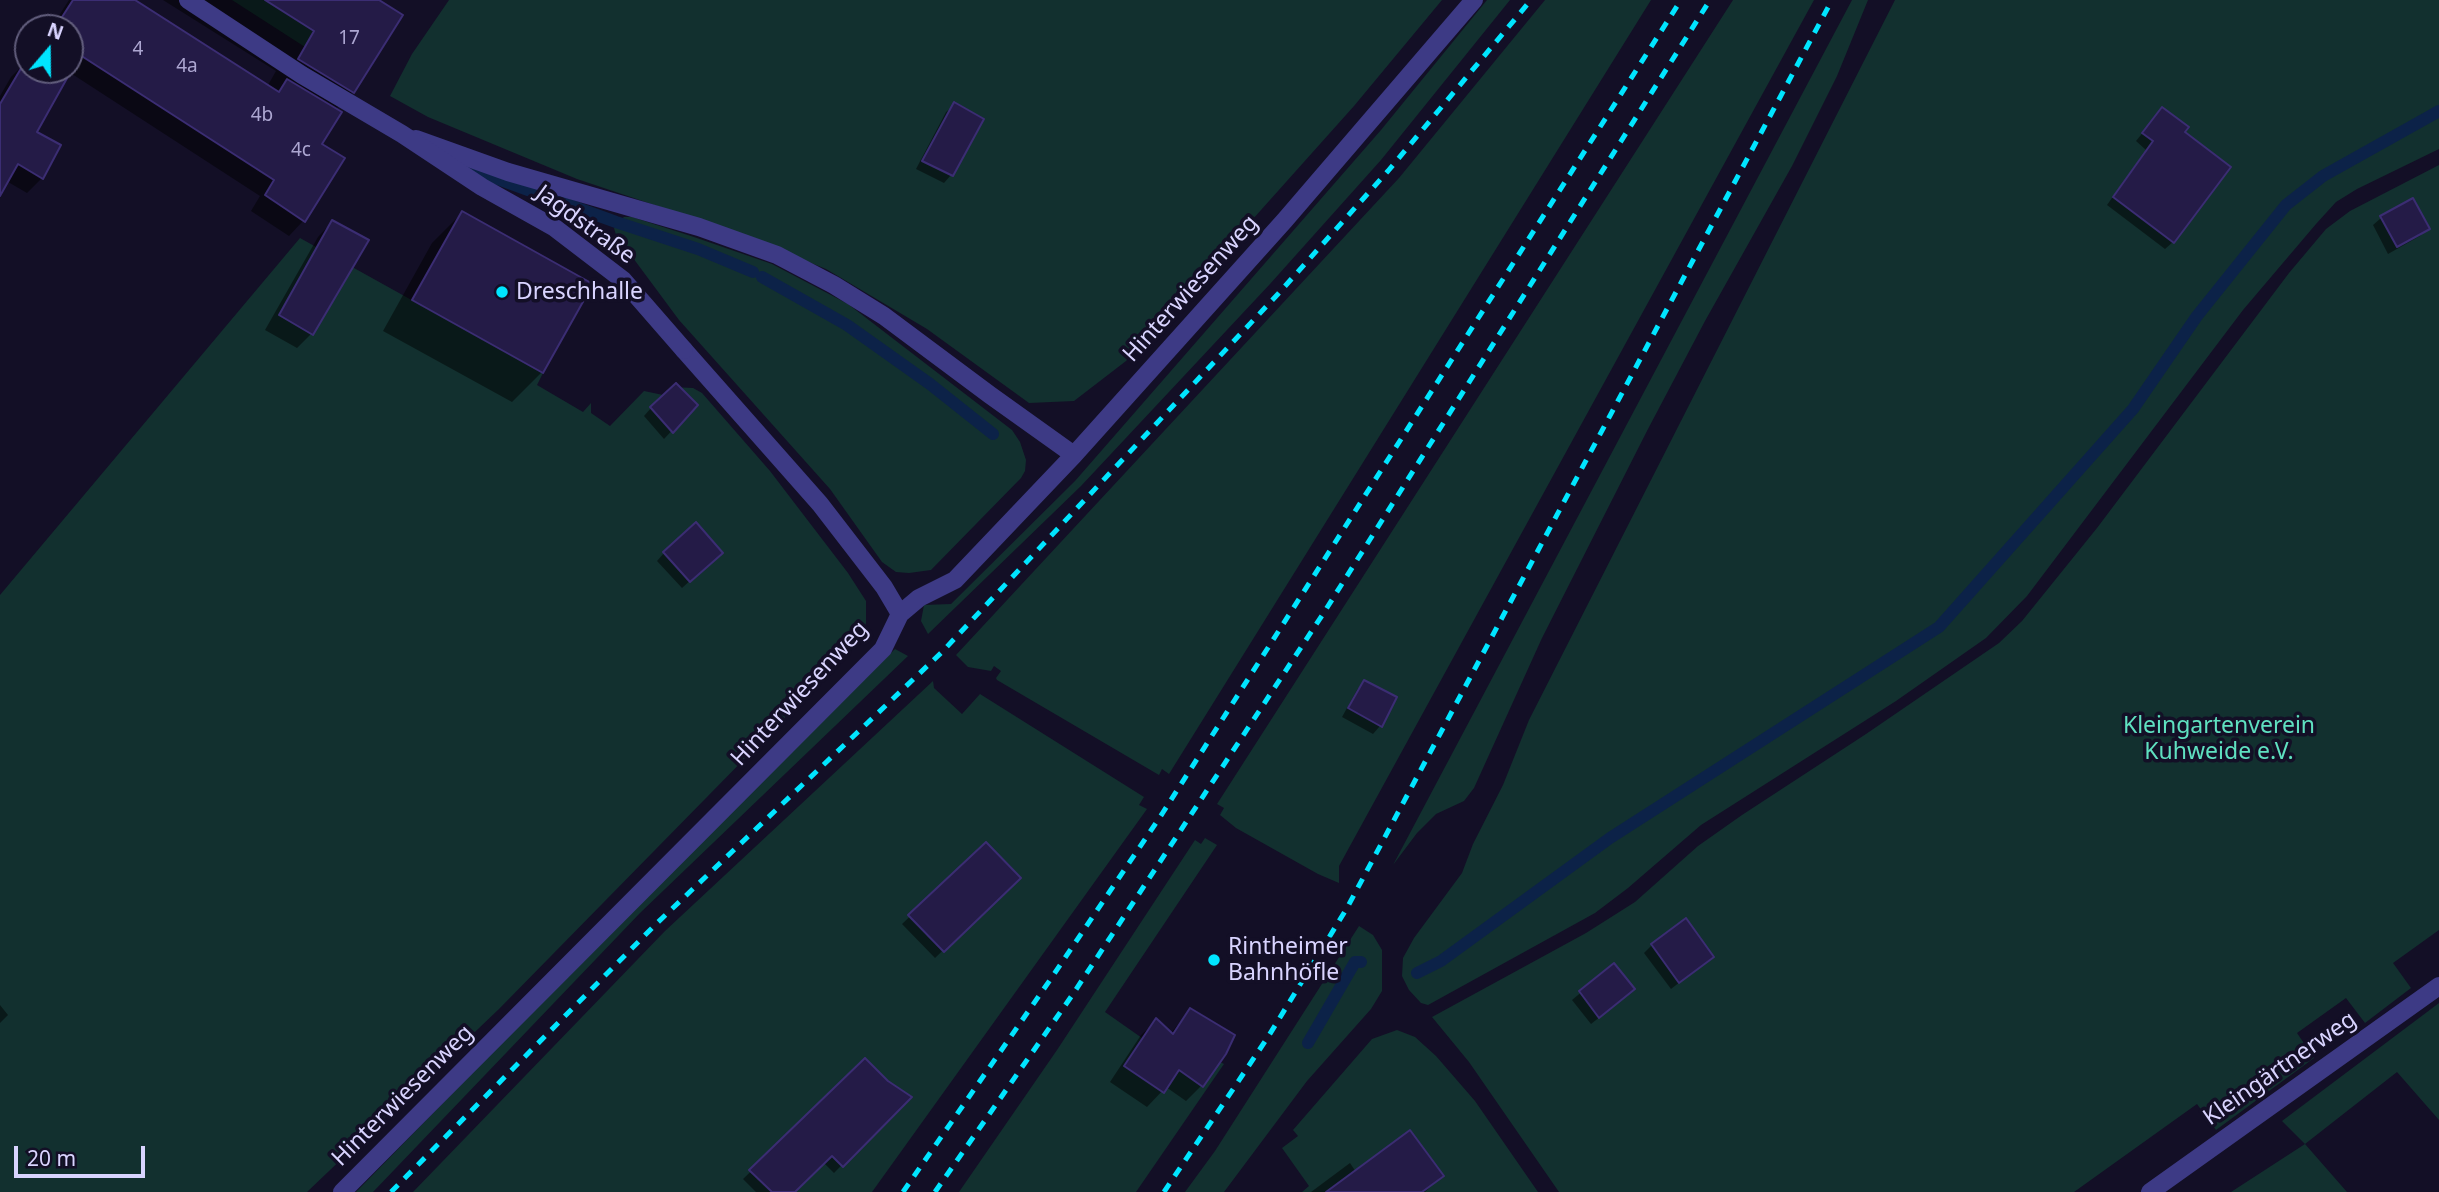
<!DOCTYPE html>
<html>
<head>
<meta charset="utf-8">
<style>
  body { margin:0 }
  #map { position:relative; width:2439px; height:1192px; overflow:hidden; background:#130f26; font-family:"Noto Sans",sans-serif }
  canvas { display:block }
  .north { position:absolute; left:14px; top:14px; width:70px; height:70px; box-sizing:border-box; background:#130f26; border:2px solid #625e7d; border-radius:50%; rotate:20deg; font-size:19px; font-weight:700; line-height:28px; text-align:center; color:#d9d4ff }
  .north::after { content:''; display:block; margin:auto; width:24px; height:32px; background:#00e5ff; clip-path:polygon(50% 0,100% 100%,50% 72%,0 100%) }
  .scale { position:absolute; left:14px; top:1146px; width:131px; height:32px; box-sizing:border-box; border:4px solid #d9d4ff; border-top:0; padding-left:9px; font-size:21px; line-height:24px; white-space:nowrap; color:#d9d4ff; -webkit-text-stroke:5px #130f26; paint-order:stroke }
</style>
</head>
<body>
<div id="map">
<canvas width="2439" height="1192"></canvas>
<div class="north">N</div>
<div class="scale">20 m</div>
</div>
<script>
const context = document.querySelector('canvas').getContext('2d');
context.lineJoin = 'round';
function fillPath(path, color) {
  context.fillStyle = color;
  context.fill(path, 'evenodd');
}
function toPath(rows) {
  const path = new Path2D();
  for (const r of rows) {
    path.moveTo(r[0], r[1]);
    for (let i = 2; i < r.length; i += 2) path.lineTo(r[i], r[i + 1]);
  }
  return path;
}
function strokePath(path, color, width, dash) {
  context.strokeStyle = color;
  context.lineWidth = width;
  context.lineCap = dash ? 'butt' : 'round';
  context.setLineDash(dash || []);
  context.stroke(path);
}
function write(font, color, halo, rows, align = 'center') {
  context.font = font + ' "Noto Sans",sans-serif';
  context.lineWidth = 7;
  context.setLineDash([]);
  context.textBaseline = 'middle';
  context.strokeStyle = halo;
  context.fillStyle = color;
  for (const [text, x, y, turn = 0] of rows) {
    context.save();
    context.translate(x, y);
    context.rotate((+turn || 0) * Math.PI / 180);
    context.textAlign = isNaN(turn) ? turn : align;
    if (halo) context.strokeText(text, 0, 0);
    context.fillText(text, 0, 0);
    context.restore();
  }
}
fillPath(toPath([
  [232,0,265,0,314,31,305,47],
  [449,0,1442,0,1354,106,1126,361,1074,401,1029,403,927,329,826,269,732,231,577,179,428,117,390,96,412,54],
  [1487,0,1510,0,1381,160,1270,284,1081,486,928,634,921,621,924,605,951,604,1075,481,1381,130],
  [1545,0,1651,0,1169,774,1162,769,1159,775,997,680,996,678,1001,671,994,666,991,671,968,667,956,655,1399,178],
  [1733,0,1814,0,1339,866,1339,883,1318,874,1236,828,1220,815,1224,808,1217,804],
  [1852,0,1868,0,1837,76,1792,166,1705,321,1648,429,1542,638,1474,788,1464,801,1436,814,1417,833,1393,865],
  [1895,0,2439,0,2439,149,2357,189,2336,202,2316,224,2243,310,2027,596,1986,638,1896,701,1701,825,1628,888,1595,913,1428,1005,1421,1003,1409,990,1402,976,1403,958,1414,938,1462,873,1473,844,1503,785,1529,720],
  [2439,165,2439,930,2393,963,2411,988,2365,1023,2346,998,2297,1033,2314,1058,2216,1130,2197,1104,2074,1192,1559,1192,1469,1062,1432,1017,1586,933,1635,902,1698,846,1742,815,1866,734,1999,643,2022,621,2097,528,2289,273,2326,229,2350,211],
  [624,217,632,217,694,237,772,264,848,304,1012,430,1020,442,1026,460,1025,471,1021,478,931,570,909,573,896,572,882,562,830,489,679,320,616,235,614,228,618,221],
  [300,238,543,373,537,385,583,412,591,403,591,413,610,426,644,391,663,395,672,387,693,388,702,393,770,471,848,573,866,601,866,623,862,639,499,1009,307,1192,0,1192,0,595],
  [895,649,908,656,640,913,373,1192,356,1192,667,874],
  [933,681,934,688,962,714,980,694,1144,797,1139,805,1147,809,872,1192,413,1192,665,931],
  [1205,838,1217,845,1105,1012,1142,1038,1124,1066,1163,1092,1179,1070,1203,1087,1220,1062,1224,1064,1136,1192,959,1192,1057,1050,1195,840,1201,844],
  [1359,926,1373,935,1382,950,1382,991,1371,1009,1307,1081,1224,1192,1185,1192,1215,1151],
  [2439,1003,2439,1120,2397,1072,2305,1144,2347,1192,2231,1192,2305,1144,2282,1121],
  [1397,1030,1415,1037,1436,1056,1475,1101,1538,1192,1302,1192,1309,1186,1282,1148,1298,1136,1293,1130,1372,1039]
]), '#12302f');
fillPath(toPath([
  [69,0,112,0,267,87,276,71,163,0,376,0,353,92,335,110,319,144,303,221,289,236,251,211,260,196,69,72,34,133,42,178,27,193,3,179,0,182,0,96,11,77,26,62,28,70,70,70,70,28,51,28],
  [954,105,982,119,951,175,944,183,916,169,946,112],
  [2162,109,2182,132,2173,242,2165,249,2107,205,2146,150,2136,141],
  [2412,200,2427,229,2420,236,2388,254,2373,225,2381,218],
  [462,213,542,372,512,402,383,331,432,243],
  [332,222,311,334,297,348,265,330,318,237],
  [696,405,664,439,644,416,651,408],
  [664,553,713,560,682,588,657,561],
  [1364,682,1380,726,1373,734,1342,717,1357,690],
  [986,844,1018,878,935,958,902,924],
  [1652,945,1712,957,1671,989,1644,953],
  [1614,965,1625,997,1591,1024,1572,1000],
  [0,1005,8,1015,0,1023],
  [1190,1010,1201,1086,1186,1101,1166,1087,1147,1107,1110,1082,1141,1035,1156,1021,1170,1034],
  [865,1061,887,1083,909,1097,834,1173,823,1162,793,1192,756,1192,743,1179],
  [1350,1163,1356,1172,1442,1176,1425,1192,1311,1192]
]), '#0007');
strokePath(toPath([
  [454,163,616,222,698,249,753,272],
  [762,277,847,325,930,384,993,434],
  [1417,973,1441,961,1610,838,1939,627,2133,409,2197,316,2286,205,2323,176,2439,111],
  [1308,1043,1355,962,1361,962]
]), '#0c2248', 12);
const building = toPath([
  [73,0,135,0,279,92,287,79,342,112,322,144,345,158,305,222,265,195,274,180,80,55,37,132,61,145,43,179,18,164,0,196,0,104,26,60,28,61,28,70,70,70,70,28,55,28,73,0],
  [265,0,379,0,403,15,354,93,298,59,314,31,265,0],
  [954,102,984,119,953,176,922,161,954,102],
  [2162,107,2189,127,2185,132,2231,167,2174,243,2113,197,2153,141,2142,133,2162,107],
  [2413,198,2430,229,2397,247,2380,216,2413,198],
  [462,211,593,284,543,373,412,300,462,211],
  [332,220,369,240,313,335,279,315,332,220],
  [676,383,698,405,673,433,650,407,676,383],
  [696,522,723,553,690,582,663,552,696,522],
  [1364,680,1397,697,1382,727,1348,708,1364,680],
  [986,842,1021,878,944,952,908,915,986,842],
  [1686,918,1714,957,1679,983,1651,944,1686,918],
  [1614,963,1635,989,1599,1018,1579,991,1614,963],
  [1190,1008,1235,1035,1226,1054,1203,1087,1179,1070,1164,1093,1124,1066,1156,1018,1173,1034,1190,1008],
  [865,1058,888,1081,912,1097,843,1167,832,1156,795,1192,772,1192,749,1170,865,1058],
  [1410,1130,1444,1176,1422,1192,1326,1192,1410,1130]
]);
fillPath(building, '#241b47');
strokePath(building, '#3b2d73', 2);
strokePath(toPath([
  [416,139,508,172,699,227,777,255,834,285,884,316,990,395,1074,455],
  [684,350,820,504,884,587,900,614],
  [342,1192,883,649,900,614,919,598,955,580,1074,455,1285,220,1474,0],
  [2150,1192,2439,986]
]), '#3d3a85', 18);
strokePath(toPath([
  [188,0,302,75,402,134,482,187,555,228,623,280,684,350]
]), '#3d3a85', 18);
strokePath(toPath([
  [391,1192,655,925,942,652,1278,294,1388,171,1531,0],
  [903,1192,1050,980,1162,814,1681,0],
  [935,1192,1073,994,1323,614,1710,0],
  [1164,1192,1268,1037,1347,908,1832,0]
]), '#00e5ff', 5, [10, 9]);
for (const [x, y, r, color] of [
  [502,292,7,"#00e5ff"],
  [1214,960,7,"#00e5ff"]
]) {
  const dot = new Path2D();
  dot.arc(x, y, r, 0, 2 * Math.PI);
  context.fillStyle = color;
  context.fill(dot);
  strokePath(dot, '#130f26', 2.5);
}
write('19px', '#aca6d1', null, [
  ["17",349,39],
  ["4",138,50],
  ["4a",187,67],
  ["4b",262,116],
  ["4c",301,151]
]);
write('23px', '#d9d4ff', '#130f26', [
  ["Jagdstraße",585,225,36],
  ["Hinterwiesenweg",1191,289,-48],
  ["Hinterwiesenweg",800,694,-47],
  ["Kleingärtnerweg",2280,1069,-35],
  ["Hinterwiesenweg",403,1096,-45]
]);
write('23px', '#d9d4ff', '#130f26', [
  ["Dreschhalle",516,292],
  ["Rintheimer",1228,947],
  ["Bahnhöfle",1228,973]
], 'left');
write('23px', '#5fe0c0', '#130f26', [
  ["Kleingartenverein",2219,726],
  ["Kuhweide e.V.",2219,752]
]);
</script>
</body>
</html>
